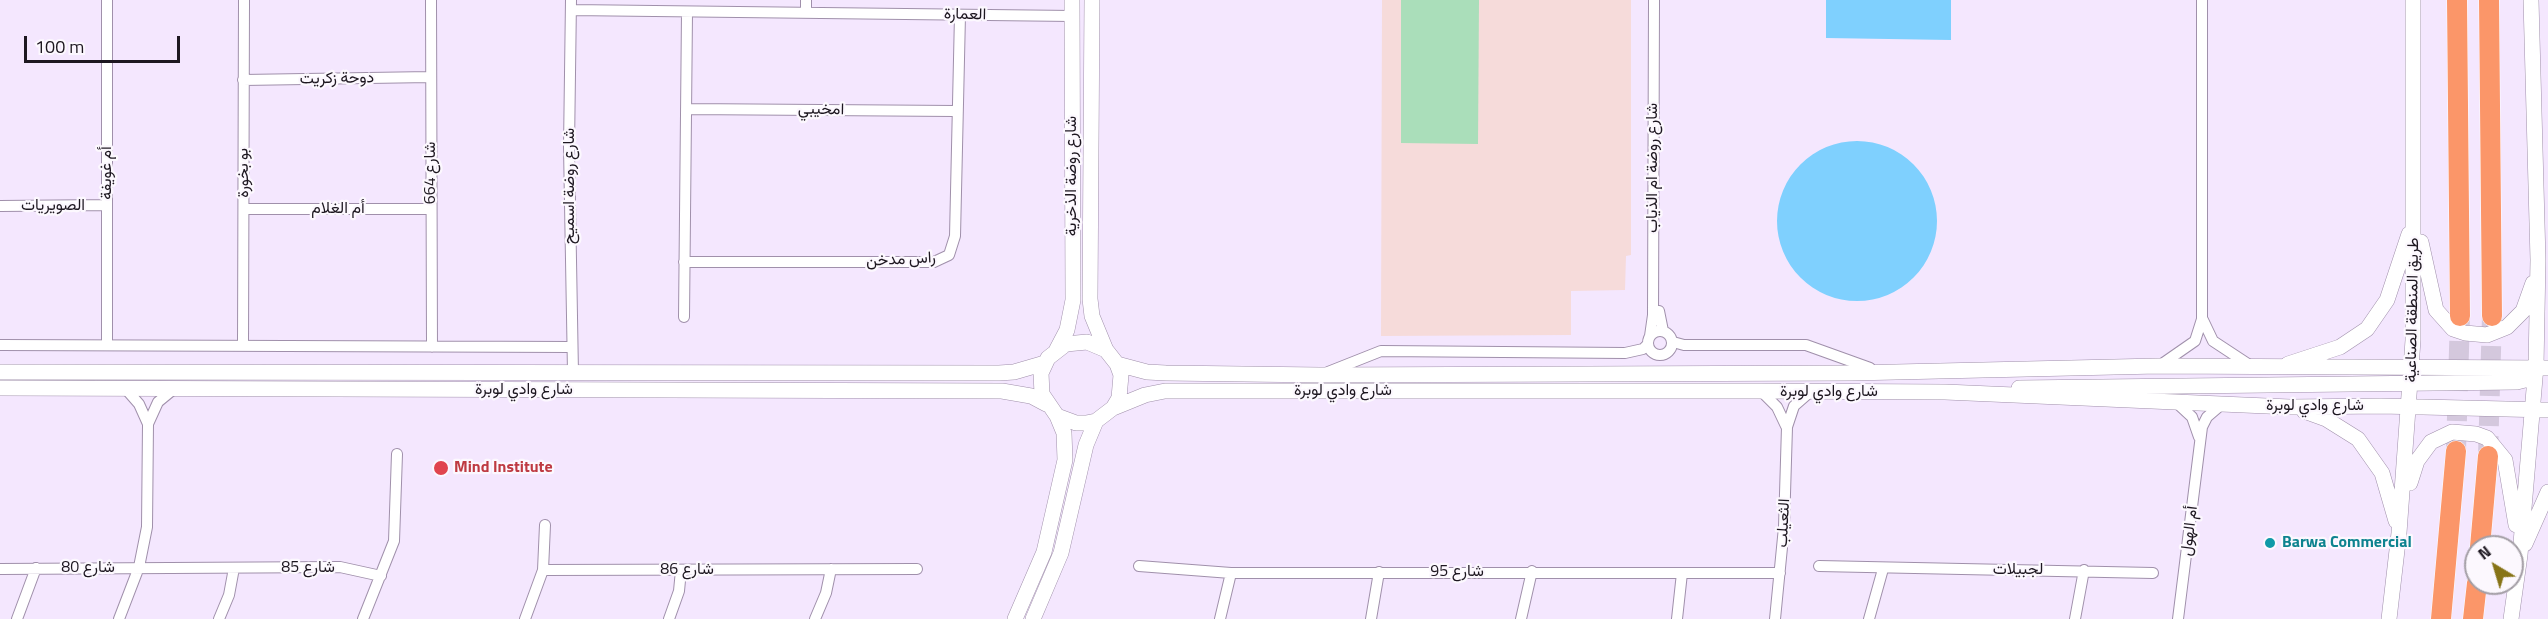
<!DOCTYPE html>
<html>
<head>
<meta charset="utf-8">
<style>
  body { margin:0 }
  #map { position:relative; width:2548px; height:619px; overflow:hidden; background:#f4e7fe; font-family:"Titillium Web",sans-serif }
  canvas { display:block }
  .north { position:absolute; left:2464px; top:535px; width:60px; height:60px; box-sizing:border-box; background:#fcf8fe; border:2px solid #a39ea5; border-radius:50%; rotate:322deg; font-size:16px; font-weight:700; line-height:24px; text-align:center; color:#1d1720 }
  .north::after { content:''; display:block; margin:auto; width:21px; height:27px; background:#877417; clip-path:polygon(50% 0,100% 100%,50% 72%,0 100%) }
  .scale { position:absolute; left:24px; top:36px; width:156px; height:27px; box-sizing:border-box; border:3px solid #1d1720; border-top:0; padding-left:8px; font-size:18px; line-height:21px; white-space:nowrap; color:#1d1720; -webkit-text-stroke:4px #fcf8fe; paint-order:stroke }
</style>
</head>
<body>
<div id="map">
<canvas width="2548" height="619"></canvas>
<div class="north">N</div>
<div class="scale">100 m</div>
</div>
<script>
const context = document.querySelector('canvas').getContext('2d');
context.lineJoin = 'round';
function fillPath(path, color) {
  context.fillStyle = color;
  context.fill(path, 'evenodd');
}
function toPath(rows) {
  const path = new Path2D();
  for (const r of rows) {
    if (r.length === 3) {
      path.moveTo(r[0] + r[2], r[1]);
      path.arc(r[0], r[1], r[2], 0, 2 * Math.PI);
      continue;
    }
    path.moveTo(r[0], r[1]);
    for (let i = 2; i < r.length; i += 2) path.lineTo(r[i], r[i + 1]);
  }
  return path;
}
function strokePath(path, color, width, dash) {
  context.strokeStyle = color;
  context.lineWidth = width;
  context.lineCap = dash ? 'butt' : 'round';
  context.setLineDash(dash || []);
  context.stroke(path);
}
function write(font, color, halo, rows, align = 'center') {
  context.font = font + ' "Titillium Web",Vazirmatn,sans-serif';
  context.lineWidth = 4.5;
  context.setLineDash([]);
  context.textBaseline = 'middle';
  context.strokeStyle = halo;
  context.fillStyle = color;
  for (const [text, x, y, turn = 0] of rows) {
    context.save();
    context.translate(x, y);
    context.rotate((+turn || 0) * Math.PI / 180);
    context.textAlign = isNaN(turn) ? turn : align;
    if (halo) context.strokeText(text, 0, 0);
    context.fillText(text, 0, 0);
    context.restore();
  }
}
fillPath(toPath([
  [1382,0,1631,0,1631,255,1626,256,1625,290,1571,291,1571,335,1381,336]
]), '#f6dbda');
fillPath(toPath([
  [1401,0,1479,0,1478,144,1401,143]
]), '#aadeba');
fillPath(toPath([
  [1826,0,1951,0,1951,40,1826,38],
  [1857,221,80]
]), '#7fd0fe');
strokePath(toPath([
  [2456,451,2460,316],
  [2488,456,2492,316]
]), '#d4c8dd', 20, [20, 10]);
const street = toPath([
  [107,0,107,345],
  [431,0,432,347],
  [571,0,569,147,573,373],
  [571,10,1072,16],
  [806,13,806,0],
  [243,80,430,77],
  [686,109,955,111],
  [0,206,107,205],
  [244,209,431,209],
  [684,262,934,262,949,255,955,236,960,15],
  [1659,311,1663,331],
  [684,317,687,13],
  [2203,320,2213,341,2251,366],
  [1660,343,12],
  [1650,336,1653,315,1654,0],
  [1673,342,1684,345,1806,345,1870,368],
  [0,345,572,347],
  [243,345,244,0],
  [2159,366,2195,341,2202,319,2202,0],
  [1328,372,1381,351,1625,353,1643,349,1648,344],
  [125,388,139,404,148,424],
  [1761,391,1777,407,1786,426],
  [2178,404,2192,417,2199,437],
  [1139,566,1231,573,1780,573],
  [1819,566,2153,573],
  [0,569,340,567,381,576],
  [543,570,917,569],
  [17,619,36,568],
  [119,619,139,567,147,527,148,424,158,402,175,388],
  [219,619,229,595,234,568],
  [363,619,394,541,397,454],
  [525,619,543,570,545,525],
  [669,619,679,591,681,570],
  [815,619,826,593,831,569],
  [1220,619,1231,573],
  [1371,619,1379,572],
  [1521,619,1532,571],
  [1677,619,1682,573],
  [1775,619,1784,527,1787,427,1794,406,1810,392],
  [1869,619,1883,569],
  [2075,619,2084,570],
  [2178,619,2202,427,2207,417,2221,405]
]);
const secondary = toPath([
  [1092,0,1090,299,1092,316,1106,350],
  [2421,242,2436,310,2453,329,2465,333,2487,335,2507,327,2523,311,2533,283],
  [1057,349,1067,330,1073,300,1072,0],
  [1117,364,1147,372,1166,373,1320,375,1852,373,2158,366,2548,368],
  [2288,364,2340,347,2367,329,2387,300,2409,234],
  [0,372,999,373,1014,372,1045,363],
  [0,388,1002,391,1031,396,1046,404],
  [2019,388,2517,382,2529,379,2536,366],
  [1113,408,1145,395,1165,391,1761,391,1945,392,2290,407,2381,406,2548,410],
  [2304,411,2326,419,2358,439,2382,473,2396,521],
  [2410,483,2417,461,2431,442,2452,432,2476,434,2487,438,2505,460,2516,525],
  [2525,544,2548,492],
  [1015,619,1044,552,1065,460,1064,433,1057,416,1042,394,1041,373,1048,358,1066,344,1087,342,1106,350,1117,364,1121,375,1119,398,1113,408,1096,421,1086,423,1076,423,1057,416],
  [1033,619,1061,553,1086,445,1096,421],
  [2389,619,2399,533,2413,340,2413,0],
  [2511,619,2520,555,2536,366,2538,260,2531,0]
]);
const highway = toPath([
  [2457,0,2460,316],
  [2489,0,2492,316],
  [2480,547,2488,456],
  [2441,619,2456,451],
  [2473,619,2477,583]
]);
strokePath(street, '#a090ab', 12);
strokePath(secondary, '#a090ab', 16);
strokePath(highway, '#fff', 21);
strokePath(street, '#fff', 10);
strokePath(secondary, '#fff', 15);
strokePath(highway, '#fb9669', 20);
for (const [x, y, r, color] of [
  [441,468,8,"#e0444e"],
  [2270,543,6,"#0f9aa8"]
]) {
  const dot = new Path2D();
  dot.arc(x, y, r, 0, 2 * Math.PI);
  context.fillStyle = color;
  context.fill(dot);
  strokePath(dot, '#fcf8fe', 2);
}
write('16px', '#1d1720', '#fcf8fe', [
  ["العمارة",965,15,1],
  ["دوحة زكريت",337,79,-1],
  ["امخيبي",821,110,1],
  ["شارع روضة ام الذياب",1653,168,-90],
  ["أم غويفة",107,173,-90],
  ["بو بخورة",244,173,-91],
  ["شارع 664",431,173,-90],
  ["شارع روضة الذخرية",1072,176,-90],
  ["شارع روضة اسميح",570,186,-90],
  ["الصويريات",53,206],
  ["أم الغلام",338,209],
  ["راس مدخن",901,260,-3],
  ["طريق المنطقة الصناعية",2413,310,-89],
  ["شارع وادي لوبرة",524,390],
  ["شارع وادي لوبرة",1343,391],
  ["شارع وادي لوبرة",1829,392],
  ["شارع وادي لوبرة",2315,406],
  ["الثعيلب",1784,523,-87],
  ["أم الهول",2190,531,-83],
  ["شارع 80",88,568],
  ["شارع 85",308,568],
  ["شارع 86",687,570],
  ["لجبيلات",2018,570],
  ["شارع 95",1457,572]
]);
write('bold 16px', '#be3a42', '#fcf8fe', [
  ["Mind Institute",454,468]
], 'left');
write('bold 16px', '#0d838f', '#fcf8fe', [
  ["Barwa Commercial",2282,543]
], 'left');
</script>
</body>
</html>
